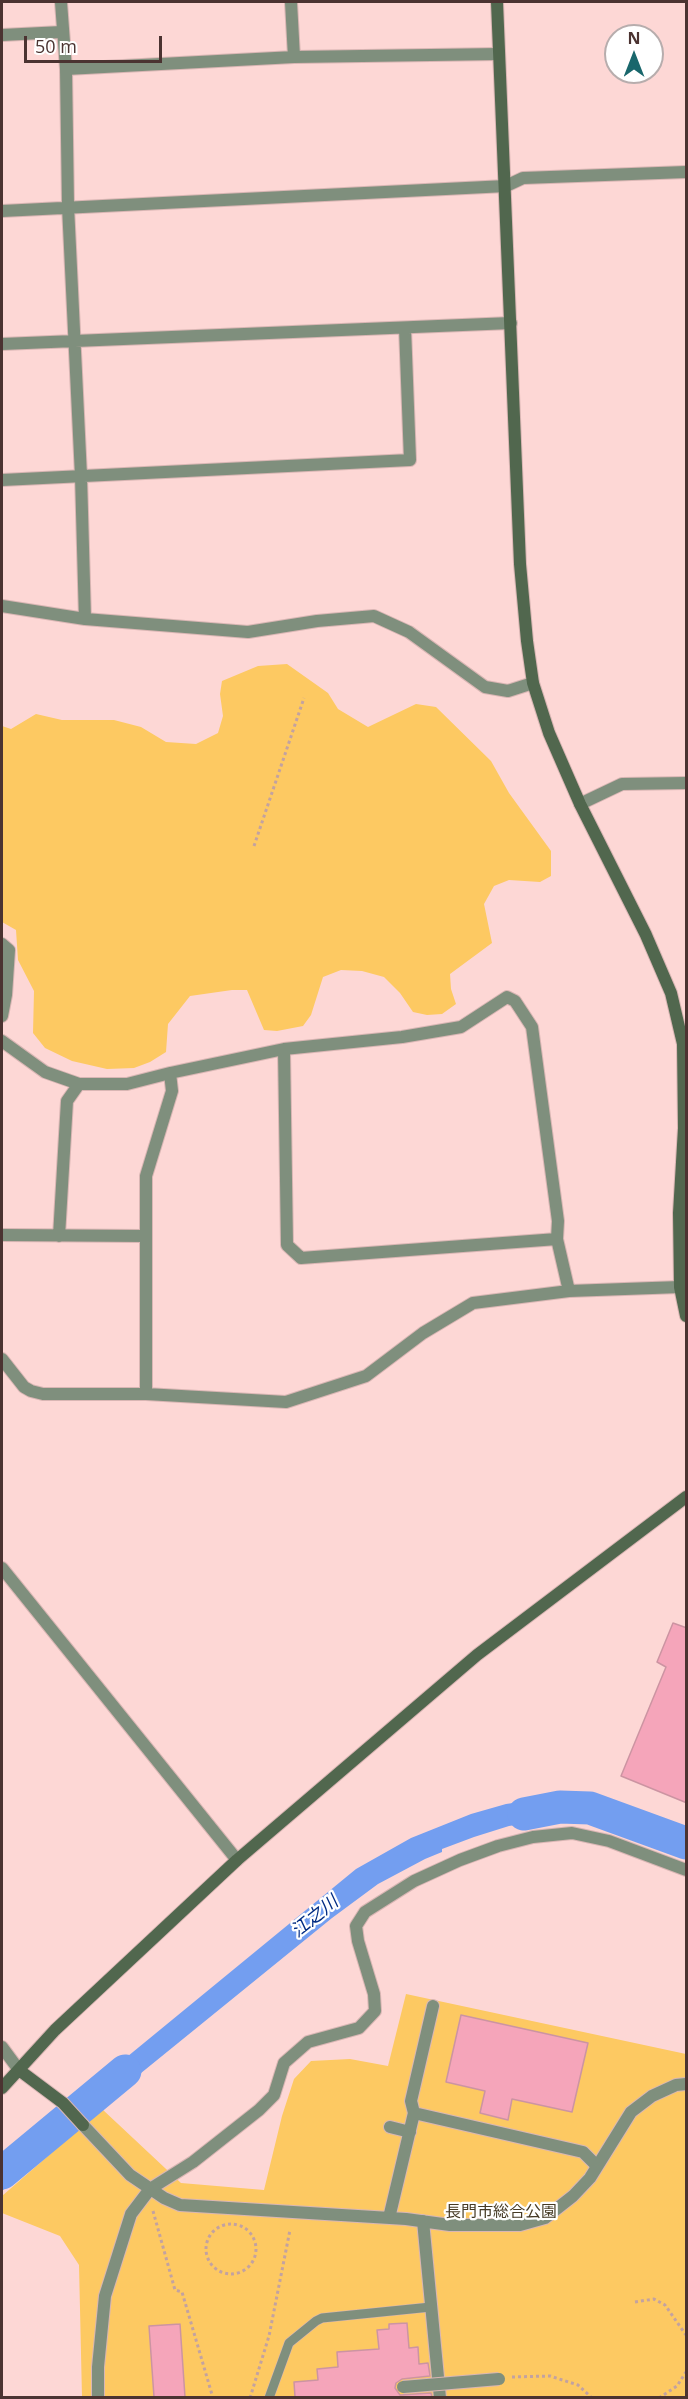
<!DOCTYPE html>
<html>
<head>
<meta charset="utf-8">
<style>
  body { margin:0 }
  #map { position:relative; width:688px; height:2399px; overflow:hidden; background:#fdd7d5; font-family:"Open Sans",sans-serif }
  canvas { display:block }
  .frame { position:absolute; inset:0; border:3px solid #4b3331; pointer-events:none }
  .north { position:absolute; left:604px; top:24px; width:60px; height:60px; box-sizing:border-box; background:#fff; border:2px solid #b7adad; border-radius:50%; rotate:0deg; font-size:16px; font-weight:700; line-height:24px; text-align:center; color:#4b3331 }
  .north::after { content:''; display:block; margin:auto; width:21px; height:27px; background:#19676c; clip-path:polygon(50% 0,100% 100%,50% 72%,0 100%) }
  .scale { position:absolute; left:24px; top:36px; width:138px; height:27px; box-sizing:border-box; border:3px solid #4b3331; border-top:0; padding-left:8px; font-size:18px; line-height:21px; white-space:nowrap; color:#4b3331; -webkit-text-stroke:4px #fff; paint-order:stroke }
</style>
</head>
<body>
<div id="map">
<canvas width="688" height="2399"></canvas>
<div class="frame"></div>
<div class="north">N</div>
<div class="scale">50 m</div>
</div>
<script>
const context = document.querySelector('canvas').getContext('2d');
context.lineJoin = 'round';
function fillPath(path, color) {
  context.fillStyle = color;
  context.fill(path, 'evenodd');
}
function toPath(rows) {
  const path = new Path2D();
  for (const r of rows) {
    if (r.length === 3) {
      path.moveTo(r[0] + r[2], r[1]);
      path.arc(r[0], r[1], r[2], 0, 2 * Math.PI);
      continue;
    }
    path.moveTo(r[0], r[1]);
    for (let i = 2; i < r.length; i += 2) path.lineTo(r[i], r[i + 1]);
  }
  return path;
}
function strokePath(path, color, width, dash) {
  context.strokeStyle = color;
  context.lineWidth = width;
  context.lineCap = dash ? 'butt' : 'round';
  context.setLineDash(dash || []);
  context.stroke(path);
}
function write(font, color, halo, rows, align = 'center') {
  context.font = font + ' "Open Sans","Noto Sans JP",sans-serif';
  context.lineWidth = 4.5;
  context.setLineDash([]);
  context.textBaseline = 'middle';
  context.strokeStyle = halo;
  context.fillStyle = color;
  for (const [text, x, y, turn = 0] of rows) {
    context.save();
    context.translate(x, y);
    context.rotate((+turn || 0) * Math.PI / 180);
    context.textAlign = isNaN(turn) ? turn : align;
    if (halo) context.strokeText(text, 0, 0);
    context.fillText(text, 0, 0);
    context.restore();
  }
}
fillPath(toPath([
  [287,664,328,693,338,709,368,727,416,704,436,707,491,761,509,793,551,851,551,876,540,882,509,880,494,886,484,904,492,943,450,974,451,989,456,1004,442,1014,427,1015,413,1012,400,993,384,977,362,971,341,970,323,977,311,1015,303,1026,277,1031,264,1030,247,990,232,990,190,996,168,1024,166,1052,150,1062,134,1068,107,1069,72,1061,45,1048,33,1033,34,991,18,960,16,930,2,922,2,726,11,729,36,714,62,720,114,720,141,727,166,742,196,744,218,733,223,716,220,694,222,681,258,666],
  [406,1994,686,2054,686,2397,82,2397,79,2265,60,2236,2,2213,2,2196,102,2109,181,2183,264,2190,282,2116,294,2079,311,2061,350,2059,388,2066]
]), '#fdc962');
fillPath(toPath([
  [569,1795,567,1821,541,1821,509,1826,474,1837,442,1849,442,1852,425,1859,378,1884,332,1918,114,2095,111,2092,94,2103,83,2093,356,1869,411,1838,471,1814,506,1804],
  [580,1797,617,1802,686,1829,686,1855,605,1824,580,1821],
  [45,2124,62,2139,2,2191,2,2160]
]), '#739ef0');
strokePath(toPath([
  [524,1814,560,1807,590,1808,686,1843],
  [2,2173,125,2071]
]), '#739ef0', 33);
const building = toPath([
  [673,1623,687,1628,687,1803,621,1776,666,1667,657,1662,673,1623],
  [461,2015,588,2043,572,2112,512,2099,508,2120,480,2113,485,2091,446,2082,461,2015],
  [407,2323,409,2348,418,2347,419,2364,428,2363,430,2376,402,2379,396,2383,395,2388,400,2395,431,2393,432,2397,295,2397,294,2382,318,2380,317,2369,338,2367,337,2352,379,2349,377,2330,389,2329,389,2324,407,2323],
  [180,2324,185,2397,154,2397,149,2326,180,2324]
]);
fillPath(building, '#f5a5ba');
strokePath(building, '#cc94a2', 1.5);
const lane = toPath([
  [269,2398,289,2343,316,2321,322,2318,431,2307]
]);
const street = toPath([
  [61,2,66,69,68,206,81,476,85,619],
  [291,2,294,57],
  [2,35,62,32],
  [66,69,294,57,499,54],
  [2,211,506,186,523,178,686,172],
  [2,344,511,323],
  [2,480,410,460,405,328],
  [2,606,85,619,248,632,317,621,374,616,409,632,485,687,508,691,533,683],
  [580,804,622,784,686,783],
  [2,944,9,950,6,995,2,1016],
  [2,1041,45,1072,79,1084,127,1084,170,1073,284,1049,402,1037,461,1027,507,997,515,1001,532,1027,558,1221,557,1239],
  [284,1049,287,1245,301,1258,557,1239,569,1291],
  [2,1235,145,1236],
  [59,1236,67,1101,79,1084],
  [2,1359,24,1387,31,1391,43,1394,146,1394,286,1402,366,1376,423,1333,473,1303,569,1291,680,1287],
  [146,1394,146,1176,172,1091,170,1073],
  [2,1568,237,1860],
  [2,2047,19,2070],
  [414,2113,583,2152,597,2166],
  [83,2125,130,2175,164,2198,180,2205,406,2219,450,2225,520,2225,545,2218,573,2196,590,2178,631,2112,652,2096,676,2085,686,2084],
  [390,2127,410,2132],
  [389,2218,414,2113,411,2101,433,2006],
  [423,2221,440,2398],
  [98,2398,98,2367,105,2296,131,2214,150,2189,193,2162,259,2110,274,2095,284,2063,308,2042,359,2028,375,2011,374,1994,358,1941,356,1926,365,1912,414,1881,460,1860,498,1846,533,1837,572,1833,609,1841,686,1870]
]);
const secondary = toPath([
  [497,2,520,564,527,641,533,683,549,733,580,804,646,935,671,993,683,1044,684,1128,679,1213,680,1287,686,1316],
  [19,2070,63,2103,83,2125],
  [2,2088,55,2030,237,1860,477,1655,686,1497]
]);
strokePath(lane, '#d9b6b4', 10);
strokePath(street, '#d9b6b4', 14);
strokePath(secondary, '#d9b6b4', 14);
strokePath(toPath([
  [254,846,304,698],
  [153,2211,175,2290,182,2292,213,2398],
  [231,2249,25],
  [635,2302,654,2299,665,2305,686,2335],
  [512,2377,550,2376,578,2385,592,2398],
  [250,2398,269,2336,290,2230],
  [659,2398,677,2386,686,2372]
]), '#c3a2a0', 3, [3, 3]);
strokePath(lane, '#7f8f7d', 9);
strokePath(street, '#7f8f7d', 12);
strokePath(secondary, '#51674e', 12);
const streetBridge = toPath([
  [403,2387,499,2379]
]);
strokePath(streetBridge, '#d9b6b4', 14, []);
strokePath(streetBridge, '#7f8f7d', 12);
write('16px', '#463a25', '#fff', [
  ["長門市総合公園",501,2212]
]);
write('italic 18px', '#022c83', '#fff', [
  ["江之川",315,1917,-39]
]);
</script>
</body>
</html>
